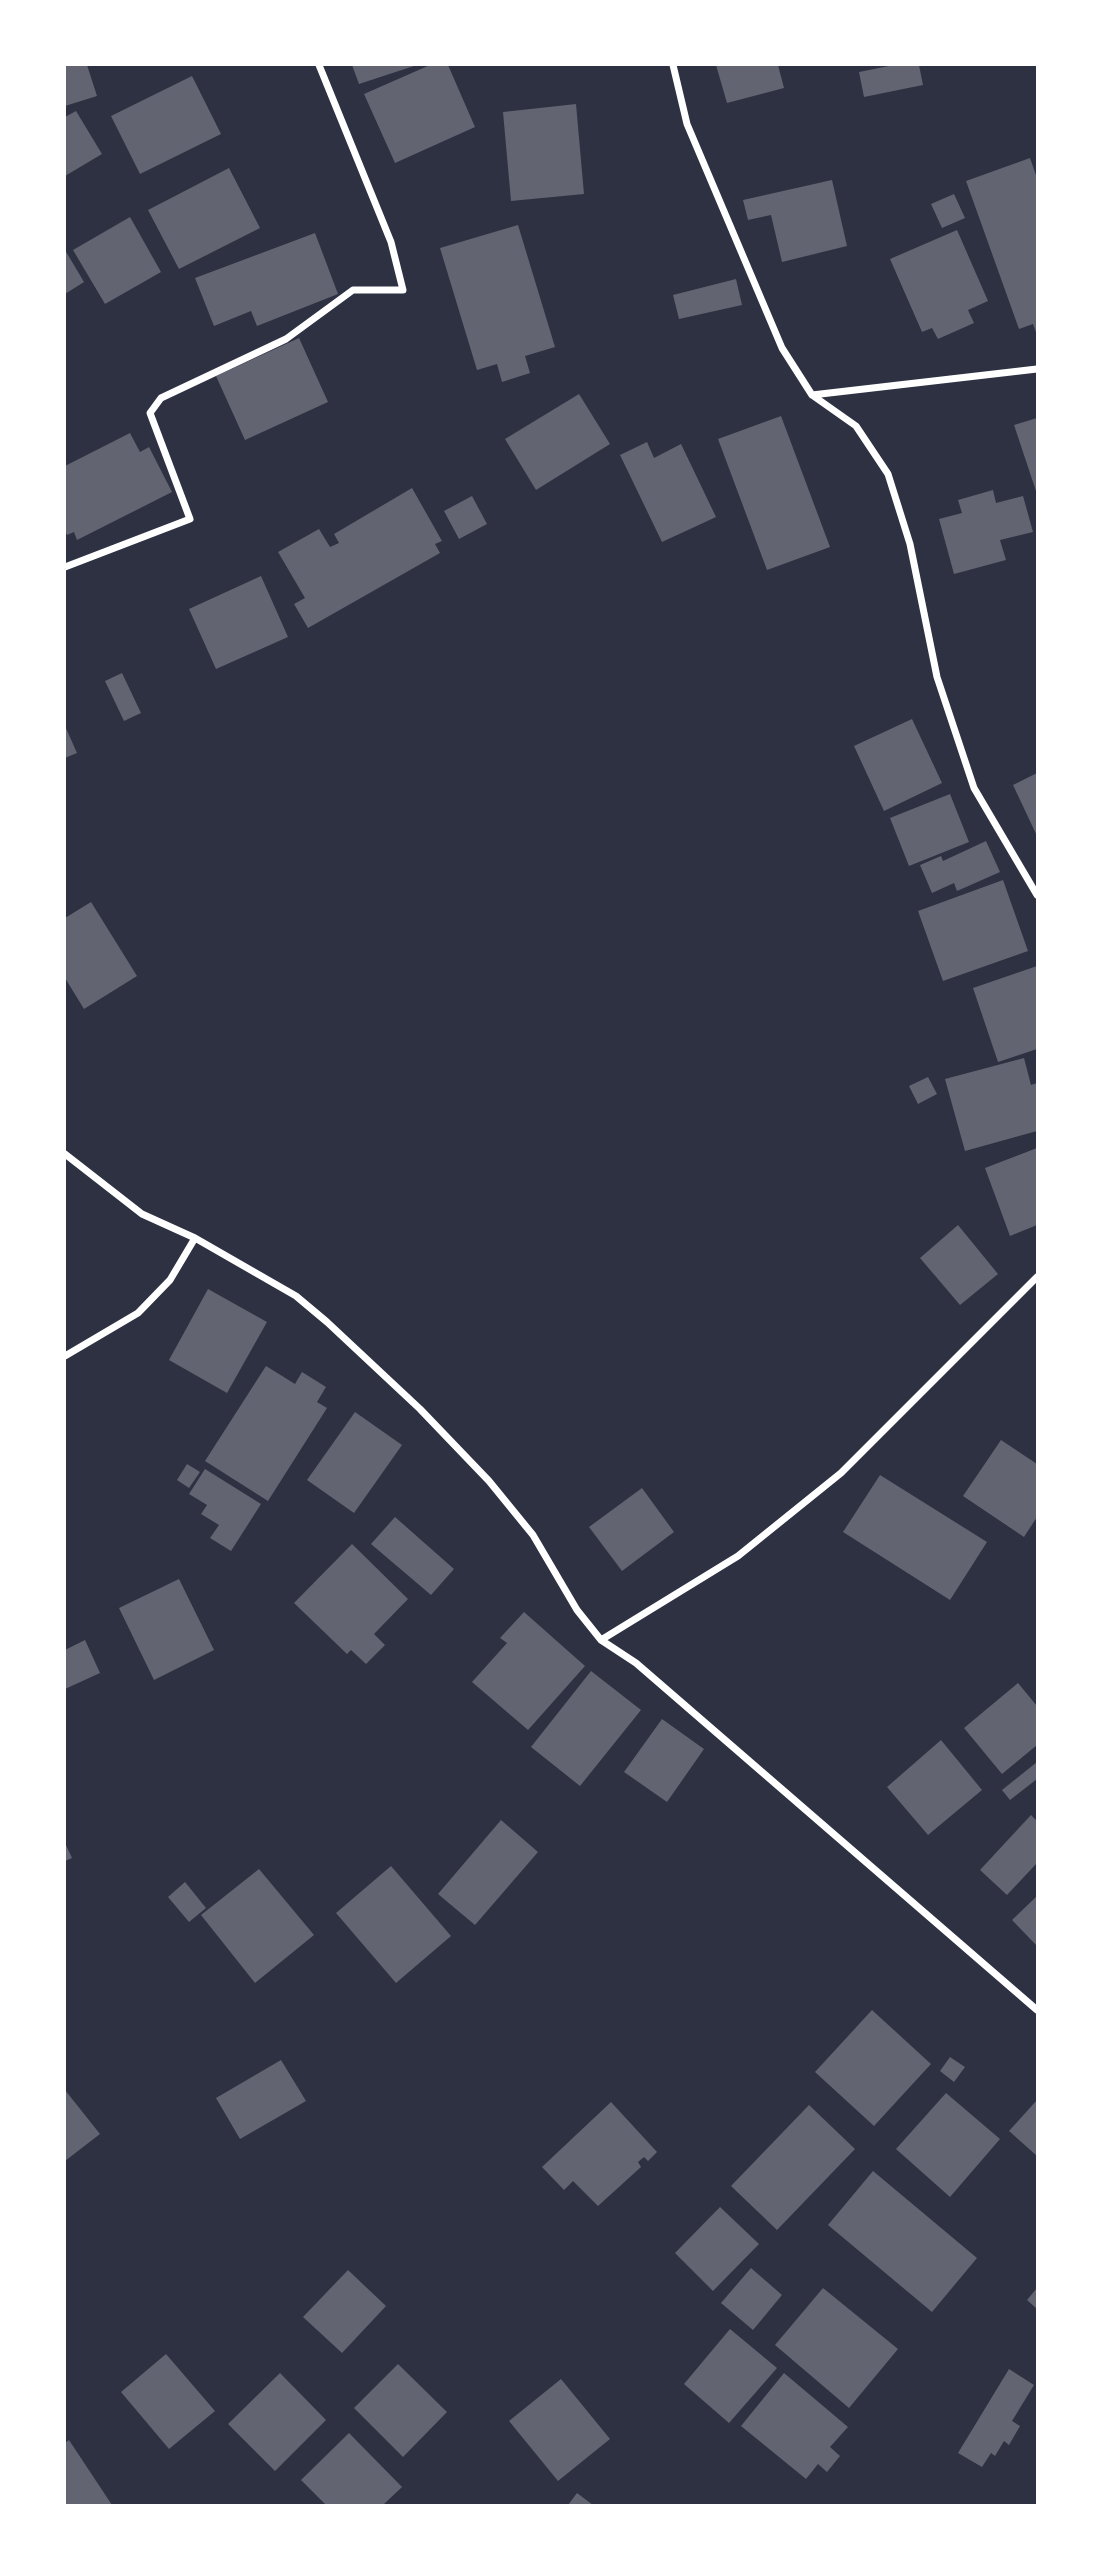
<!DOCTYPE html>
<html>
<head>
<meta charset="utf-8">
<style>
  body { margin:0 }
  #map { position:relative; width:1102px; height:2570px; overflow:hidden; background:#2d3142; font-family:Commissioner,sans-serif }
  canvas { display:block }
  .frame { position:absolute; inset:0; border:66px solid #fff; pointer-events:none }
</style>
</head>
<body>
<div id="map">
<canvas width="1102" height="2570"></canvas>
<div class="frame"></div>
</div>
<script>
const context = document.querySelector('canvas').getContext('2d');
context.lineJoin = 'round';
function fillPath(path, color) {
  context.fillStyle = color;
  context.fill(path, 'evenodd');
}
function toPath(rows) {
  const path = new Path2D();
  for (const r of rows) {
    path.moveTo(r[0], r[1]);
    for (let i = 2; i < r.length; i += 2) path.lineTo(r[i], r[i + 1]);
  }
  return path;
}
function strokePath(path, color, width, dash) {
  context.strokeStyle = color;
  context.lineWidth = width;
  context.lineCap = dash ? 'butt' : 'round';
  context.setLineDash(dash || []);
  context.stroke(path);
}
fillPath(toPath([
  [65,65,87,65,97,96,65,106],
  [352,65,417,65,359,84],
  [430,65,448,65,475,127,395,163,364,94],
  [716,65,778,65,784,88,727,103],
  [894,65,919,65,923,85,864,97,859,72],
  [192,76,221,134,140,174,111,116],
  [576,104,584,194,511,201,503,112],
  [76,111,102,154,65,176,65,117],
  [1030,158,1037,178,1037,335,1033,324,1019,329,966,181],
  [229,168,260,228,179,269,148,210],
  [832,180,847,246,782,262,771,215,748,220,743,200],
  [954,194,965,218,942,228,931,204],
  [130,217,161,272,105,304,73,250],
  [518,225,555,347,525,356,530,373,502,382,497,364,477,370,440,248],
  [957,230,988,301,968,310,974,323,938,339,932,328,922,332,890,259],
  [315,233,338,294,257,326,251,311,214,326,195,278],
  [65,250,84,282,65,294],
  [736,279,742,305,679,319,673,295],
  [299,338,328,402,245,440,216,376],
  [579,394,610,444,536,490,505,439],
  [781,416,830,547,767,570,718,439],
  [1037,418,1037,494,1014,425],
  [130,433,140,452,149,447,172,492,77,540,74,532,67,535,65,531,65,466],
  [647,442,654,458,681,444,716,517,662,542,620,455],
  [412,488,442,541,435,544,440,553,308,628,294,604,305,598,278,552,319,529,330,547,339,543,334,534],
  [993,490,996,503,1023,496,1033,532,1000,540,1006,560,954,574,939,519,962,513,958,500],
  [472,496,487,524,459,539,444,511],
  [261,576,288,637,216,669,189,609],
  [122,673,141,713,124,721,105,681],
  [912,719,942,783,884,811,854,746],
  [65,726,77,753,65,758],
  [1037,773,1037,836,1013,785],
  [950,794,969,842,909,866,890,818],
  [986,841,1000,872,957,891,954,883,932,893,920,865,941,856,943,861],
  [1003,880,1028,951,943,981,918,911],
  [91,902,137,976,84,1009,65,978,65,918],
  [1037,966,1037,1049,998,1062,973,988],
  [1024,1058,1031,1085,1037,1083,1037,1131,965,1151,945,1079],
  [928,1077,937,1094,918,1104,909,1086],
  [1037,1148,1037,1225,1010,1236,985,1168],
  [958,1225,998,1274,960,1305,920,1258],
  [208,1289,267,1322,227,1393,169,1360],
  [266,1366,295,1384,302,1372,326,1387,317,1402,327,1408,268,1501,205,1461],
  [355,1412,402,1445,354,1513,307,1480],
  [1001,1440,1037,1464,1037,1517,1024,1537,963,1496],
  [187,1464,200,1472,189,1488,177,1480],
  [205,1469,261,1504,231,1551,210,1538,219,1525,201,1514,207,1505,189,1494],
  [880,1475,987,1542,950,1600,843,1532],
  [642,1488,674,1532,622,1571,589,1527],
  [395,1517,454,1569,431,1595,371,1544],
  [352,1544,408,1599,374,1634,385,1645,366,1664,351,1650,347,1654,294,1603],
  [179,1579,214,1650,154,1680,119,1608],
  [524,1612,585,1666,528,1730,472,1682,507,1643,500,1638],
  [85,1640,100,1673,65,1689,65,1650],
  [591,1671,641,1710,580,1786,531,1747],
  [1018,1683,1037,1706,1037,1745,1002,1774,964,1728],
  [662,1719,704,1749,667,1802,624,1772],
  [941,1740,982,1790,928,1835,887,1787],
  [1037,1762,1037,1779,1010,1800,1002,1790],
  [1031,1815,1037,1821,1037,1863,1007,1895,980,1870],
  [501,1820,538,1852,475,1925,438,1894],
  [65,1843,72,1858,65,1861],
  [391,1866,451,1936,396,1983,336,1913],
  [259,1869,314,1935,255,1983,201,1915],
  [185,1882,206,1908,189,1922,168,1897],
  [1037,1896,1037,1944,1036,1945,1012,1920],
  [872,2010,931,2064,874,2126,815,2072],
  [950,2057,965,2067,954,2082,940,2071],
  [281,2060,306,2101,240,2139,216,2098],
  [65,2090,100,2134,65,2161],
  [946,2093,1000,2139,950,2197,896,2149],
  [1037,2100,1037,2156,1009,2131],
  [611,2102,657,2152,648,2161,644,2157,638,2162,641,2167,598,2206,573,2181,564,2190,542,2167],
  [809,2105,855,2149,777,2230,731,2186],
  [873,2171,977,2258,932,2312,828,2225],
  [720,2207,759,2244,713,2291,675,2253],
  [751,2268,782,2295,753,2330,721,2303],
  [348,2270,386,2306,342,2353,303,2317],
  [823,2288,898,2349,849,2408,775,2345],
  [1037,2288,1037,2309,1027,2300],
  [730,2329,777,2368,729,2423,684,2384],
  [166,2354,215,2411,169,2449,121,2392],
  [398,2364,447,2412,403,2457,354,2408],
  [1009,2369,1034,2385,1012,2421,1020,2426,1009,2445,1004,2441,995,2456,991,2453,982,2467,958,2453],
  [280,2373,326,2420,275,2471,228,2424],
  [784,2373,848,2427,830,2447,840,2456,827,2472,818,2464,806,2479,741,2426],
  [561,2379,610,2439,558,2481,509,2421],
  [349,2433,402,2487,383,2505,326,2505,301,2480],
  [69,2440,112,2505,65,2505,65,2443],
  [577,2493,593,2505,568,2505]
]), '#626471');
strokePath(toPath([
  [673,65,687,124,782,348,812,395,1037,369],
  [812,395,856,426,888,474,910,544,937,677,974,788,1037,895],
  [65,567,190,519,150,413,161,398,286,339,353,290,403,290,391,242,319,65],
  [65,1154,142,1214,195,1238,296,1296,327,1322,420,1409,489,1481,533,1535,577,1610,601,1640,636,1663,1037,2010],
  [65,1356,138,1313,170,1280,195,1238],
  [601,1640,738,1556,841,1473,1037,1277]
]), '#fff', 7);
</script>
</body>
</html>
